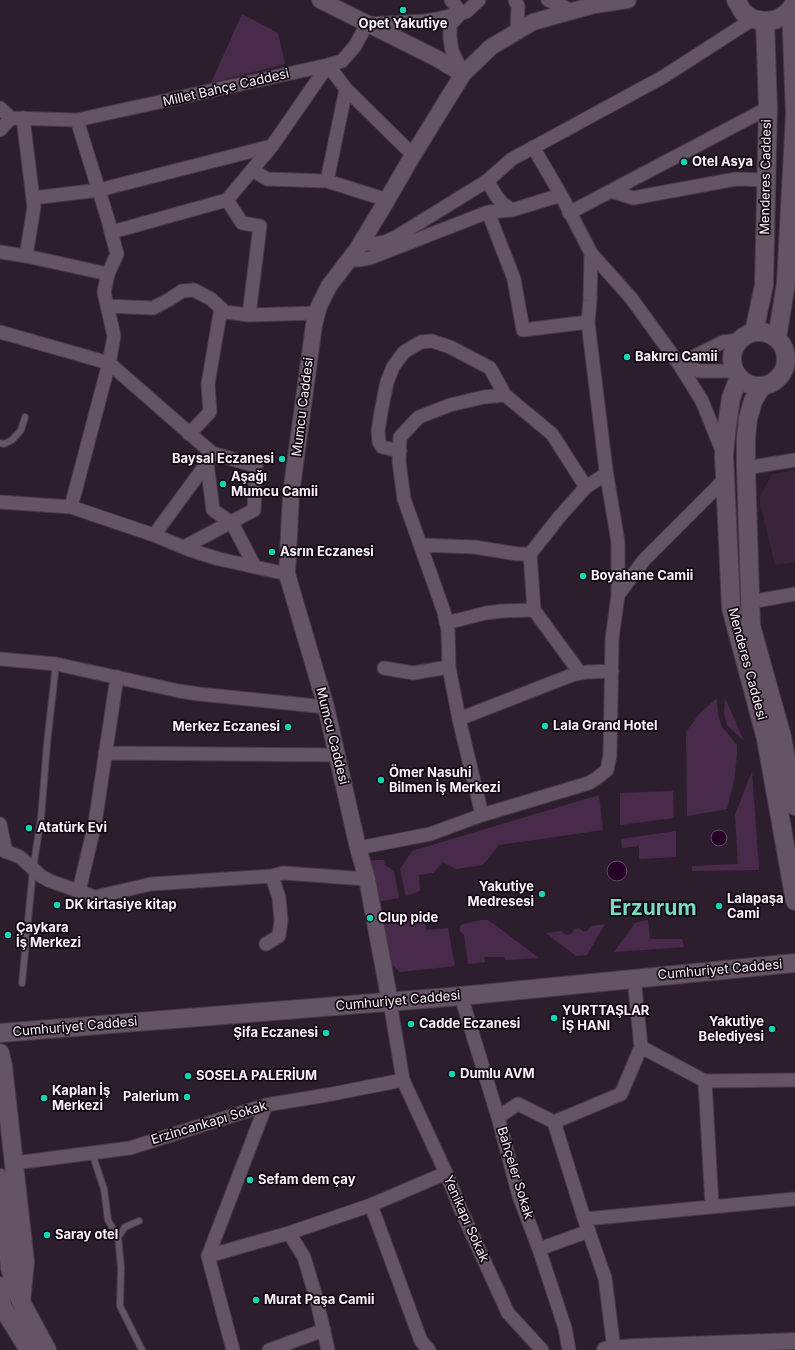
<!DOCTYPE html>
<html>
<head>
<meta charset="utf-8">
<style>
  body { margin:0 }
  canvas { display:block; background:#2d1e2e }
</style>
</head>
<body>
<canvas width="795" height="1350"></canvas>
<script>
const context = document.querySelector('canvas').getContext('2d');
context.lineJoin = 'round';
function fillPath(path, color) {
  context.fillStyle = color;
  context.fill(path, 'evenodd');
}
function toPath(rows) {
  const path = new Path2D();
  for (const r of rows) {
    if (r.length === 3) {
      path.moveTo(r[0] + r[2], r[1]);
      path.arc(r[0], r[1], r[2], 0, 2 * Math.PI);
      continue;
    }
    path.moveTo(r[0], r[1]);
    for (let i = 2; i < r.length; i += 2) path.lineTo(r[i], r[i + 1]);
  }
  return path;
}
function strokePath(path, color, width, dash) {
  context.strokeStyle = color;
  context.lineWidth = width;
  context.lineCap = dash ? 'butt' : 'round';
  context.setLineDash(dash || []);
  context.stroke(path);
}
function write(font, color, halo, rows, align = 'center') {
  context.font = font + ' Inter,sans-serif';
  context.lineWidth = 3.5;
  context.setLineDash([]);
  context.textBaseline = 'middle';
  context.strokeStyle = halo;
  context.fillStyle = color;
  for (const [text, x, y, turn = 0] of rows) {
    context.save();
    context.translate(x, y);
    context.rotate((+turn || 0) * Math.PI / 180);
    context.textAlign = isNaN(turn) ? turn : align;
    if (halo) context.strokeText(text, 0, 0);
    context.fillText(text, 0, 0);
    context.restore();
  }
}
fillPath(toPath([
  [795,470,795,562,775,565,759,498,772,474]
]), '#39243a');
fillPath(toPath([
  [242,14,278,33,285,64,211,83],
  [717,698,718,714,722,727,737,745,737,755,734,781,727,809,687,816,686,732,700,713],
  [725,698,744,741,727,725,724,714],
  [752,771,759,870,692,871,692,866,738,864,735,815],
  [673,791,674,818,620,825,620,793],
  [599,795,603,830,499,845,483,865,456,869,443,862,433,873,419,875,420,891,406,896,400,869,412,851],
  [676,831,676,857,639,859,639,846,622,848,621,839],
  [376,860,384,860,385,865,394,871,399,898,376,902,367,861],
  [420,911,424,914,426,930,448,928,455,966,400,972,391,964,382,917],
  [481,920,487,920,494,924,539,958,505,960,504,957,484,957,485,962,468,964,464,935,460,931,460,926,463,924],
  [648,920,650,939,682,939,684,947,614,952,635,923],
  [605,924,587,955,576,956,546,933,562,931,564,934,569,935,572,933,574,929,579,928,583,931,587,931,591,926]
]), '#482b4a');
const water = toPath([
  [719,838,8],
  [617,871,10]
]);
fillPath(water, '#260029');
strokePath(water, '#664868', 1);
const service = toPath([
  [0,443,4,444,12,440,21,430,25,417],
  [22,983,33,869,41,818,47,744,56,664],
  [92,1153,104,1189,108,1220,118,1237],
  [139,1221,125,1227,118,1237,121,1267,120,1306,142,1350]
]);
const minor = toPath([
  [451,0,461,13],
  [515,0,518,6,517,32],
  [548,0,573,11],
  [461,13,450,25,450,38,452,51,463,74],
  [328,65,346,89,413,155],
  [0,108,11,118],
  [23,118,34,207,26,256],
  [0,130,11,118,77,120,328,65,342,61,355,46,367,24,425,21,437,19,466,12,479,0],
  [533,147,561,195,591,253,631,298,679,364,702,401,723,453],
  [252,170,267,179,327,181,346,89],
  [327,181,387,200],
  [487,181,497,197,503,204,512,210,561,195],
  [611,191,633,198,736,179,766,180],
  [33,198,99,190,272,146],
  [488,212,514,279,523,330,588,322],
  [569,213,768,108],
  [112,232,227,200,272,146,328,65],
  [361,244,374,244,385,242,396,237,487,181,512,159,663,77,753,19],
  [0,252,26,256,108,274],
  [349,260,360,260,370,258,488,212,512,210],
  [107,306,153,308,170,299,182,291,194,290,211,299,225,312,249,315,260,226,242,223,227,200],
  [249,315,317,313],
  [0,332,109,363,212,453,207,463,154,535,190,550,219,559,287,574],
  [679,364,723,342,739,340],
  [679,364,699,371,735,371],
  [189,434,210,412,208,384,221,308],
  [400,451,382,447,379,442,378,431,381,412,387,382,393,367,404,352,421,342,432,341,450,347,490,368,505,395],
  [207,463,213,510,232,523,255,567],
  [746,468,795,460],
  [0,502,71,507,154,535],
  [71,507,109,363,114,336,104,292,108,274,117,254,108,220,77,120],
  [421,545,474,547,518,554,530,554,560,516,586,487],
  [184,547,254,510,256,466,212,453],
  [530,554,534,610,580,673],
  [618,595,644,560,725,479],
  [751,602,795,594],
  [446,623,486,613,502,611,534,610],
  [0,659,56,664,179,691,199,694,326,707],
  [384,668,413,673,449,667],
  [459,719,572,675,587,672,612,671],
  [105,753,337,755],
  [482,815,459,719,449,667,448,630,444,612,404,499,399,462,400,437,419,417,450,405,484,397,505,395,552,434,586,487,606,474],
  [0,824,6,852],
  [358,848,430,834,482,815,589,783,597,778,607,770,610,755,612,639,618,595,618,542,606,470,590,339,588,322,590,301,591,253],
  [0,849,20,857,41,876,50,881,95,897,151,884,272,876,283,873,367,879],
  [79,891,95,823,117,677],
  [266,944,279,936,281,920,279,898,272,876],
  [461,996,498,1117,519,1196,539,1249,565,1328,569,1350],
  [390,1002,403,1080,446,1173,461,1210,508,1313,542,1350],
  [641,1047,705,1081,712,1206],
  [705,1081,795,1080],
  [498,1117,518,1104,554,1122,583,1215,605,1278,614,1349],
  [554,1122,621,1094,641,1047,634,978],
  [15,1163,130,1148,266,1105,327,1095,403,1080],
  [371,1205,421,1341,429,1350],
  [585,1219,795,1199],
  [289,1233,304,1257,316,1297,328,1350],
  [539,1249,589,1231],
  [208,1256,289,1233,371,1205,446,1173],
  [233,1350,208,1256,266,1105],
  [269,1350,324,1330]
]);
const tertiary = toPath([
  [320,0,436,58,463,74],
  [390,1002,367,879,358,848,326,707,287,574,291,494,314,325,319,306,329,286,358,248,387,200,413,155,463,74,491,47,533,22,594,5,628,0],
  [605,1350,634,1347,795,1341]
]);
const secondary = toPath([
  [736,0,743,12,753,19,765,21,775,20,784,15,791,9,795,1],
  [759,359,27],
  [754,332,764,285,768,108,765,21],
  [777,338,786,283,795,114,791,9],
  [739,377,731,398,727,425,724,455,731,608,766,739,795,901],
  [762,386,753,401,748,419,746,438,746,468,751,626,782,737,795,806],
  [0,1033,461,996,795,963],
  [0,1053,3,1066,25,1262,21,1302],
  [0,1178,10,1268,21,1302,47,1350],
  [0,1286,2,1306],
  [0,1303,29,1350]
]);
strokePath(service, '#483a48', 8);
strokePath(minor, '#483a48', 15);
strokePath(tertiary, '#483a48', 18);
strokePath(secondary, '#483a48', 20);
strokePath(service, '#655366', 6);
strokePath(minor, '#655366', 13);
strokePath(tertiary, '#655366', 16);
strokePath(secondary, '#655366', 18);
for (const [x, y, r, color] of [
  [403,10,4,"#17d5b2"],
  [684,162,4,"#17d5b2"],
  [627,357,4,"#17d5b2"],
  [282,459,4,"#17d5b2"],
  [223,484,4,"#17d5b2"],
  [272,552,4,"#17d5b2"],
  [583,576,4,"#17d5b2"],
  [545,726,4,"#17d5b2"],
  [288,727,4,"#17d5b2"],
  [381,780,4,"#17d5b2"],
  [29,828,4,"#17d5b2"],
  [542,894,4,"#17d5b2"],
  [57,905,4,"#17d5b2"],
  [719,906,4,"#17d5b2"],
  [370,918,4,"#17d5b2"],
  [8,935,4,"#17d5b2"],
  [554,1018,4,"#17d5b2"],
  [411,1024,4,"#17d5b2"],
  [772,1029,4,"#17d5b2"],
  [326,1033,4,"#17d5b2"],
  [452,1074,4,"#17d5b2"],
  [188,1076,4,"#17d5b2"],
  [187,1097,4,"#17d5b2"],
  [44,1098,4,"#17d5b2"],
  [250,1180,4,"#17d5b2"],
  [47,1235,4,"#17d5b2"],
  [256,1300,4,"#17d5b2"]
]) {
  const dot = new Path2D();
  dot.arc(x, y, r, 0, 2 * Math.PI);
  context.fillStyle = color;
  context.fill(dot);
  strokePath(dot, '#110a12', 1.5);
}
write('bold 13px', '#fbf0fb', '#110a12', [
  ["Opet Yakutiye",403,24,"center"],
  ["Otel Asya",692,162],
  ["Bakırcı Camii",635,357],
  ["Baysal Eczanesi",274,459,"right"],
  ["Aşağı",231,477],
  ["Mumcu Camii",231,492],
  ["Asrın Eczanesi",280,552],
  ["Boyahane Camii",591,576],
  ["Lala Grand Hotel",553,726],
  ["Merkez Eczanesi",280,727,"right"],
  ["Ömer Nasuhi",389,773],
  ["Bilmen İş Merkezi",389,788],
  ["Atatürk Evi",37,828],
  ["Yakutiye",534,887,"right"],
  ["Medresesi",534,902,"right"],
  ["Lalapaşa",727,899],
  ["Cami",727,914],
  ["DK kirtasiye kitap",65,905],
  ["Clup pide",378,918],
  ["Çaykara",16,928],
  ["İş Merkezi",16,943],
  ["YURTTAŞLAR",562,1011],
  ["İŞ HANI",562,1026],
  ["Yakutiye",764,1022,"right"],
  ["Belediyesi",764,1037,"right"],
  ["Cadde Eczanesi",419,1024],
  ["Şifa Eczanesi",318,1033,"right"],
  ["Dumlu AVM",460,1074],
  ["SOSELA PALERİUM",196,1076],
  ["Kaplan İş",52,1091],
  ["Merkezi",52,1106],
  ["Palerium",179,1097,"right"],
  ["Sefam dem çay",258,1180],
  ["Saray otel",55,1235],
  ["Murat Paşa Camii",264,1300]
], 'left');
write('13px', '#fbf0fb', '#110a12', [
  ["Millet Bahçe Caddesi",226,88,-13],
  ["Menderes Caddesi",766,177,-89],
  ["Mumcu Caddesi",303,407,-83],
  ["Menderes Caddesi",747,664,75],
  ["Mumcu Caddesi",332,736,76],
  ["Cumhuriyet Caddesi",720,970,-5],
  ["Cumhuriyet Caddesi",398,1001,-5],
  ["Cumhuriyet Caddesi",75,1027,-5],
  ["Erzincankapı Sokak",209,1123,-17],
  ["Bahçeler Sokak",515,1173,73],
  ["Yenikapı Sokak",466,1219,66]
]);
write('bold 21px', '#79dac1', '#110a12', [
  ["Erzurum",653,909]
]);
</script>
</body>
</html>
